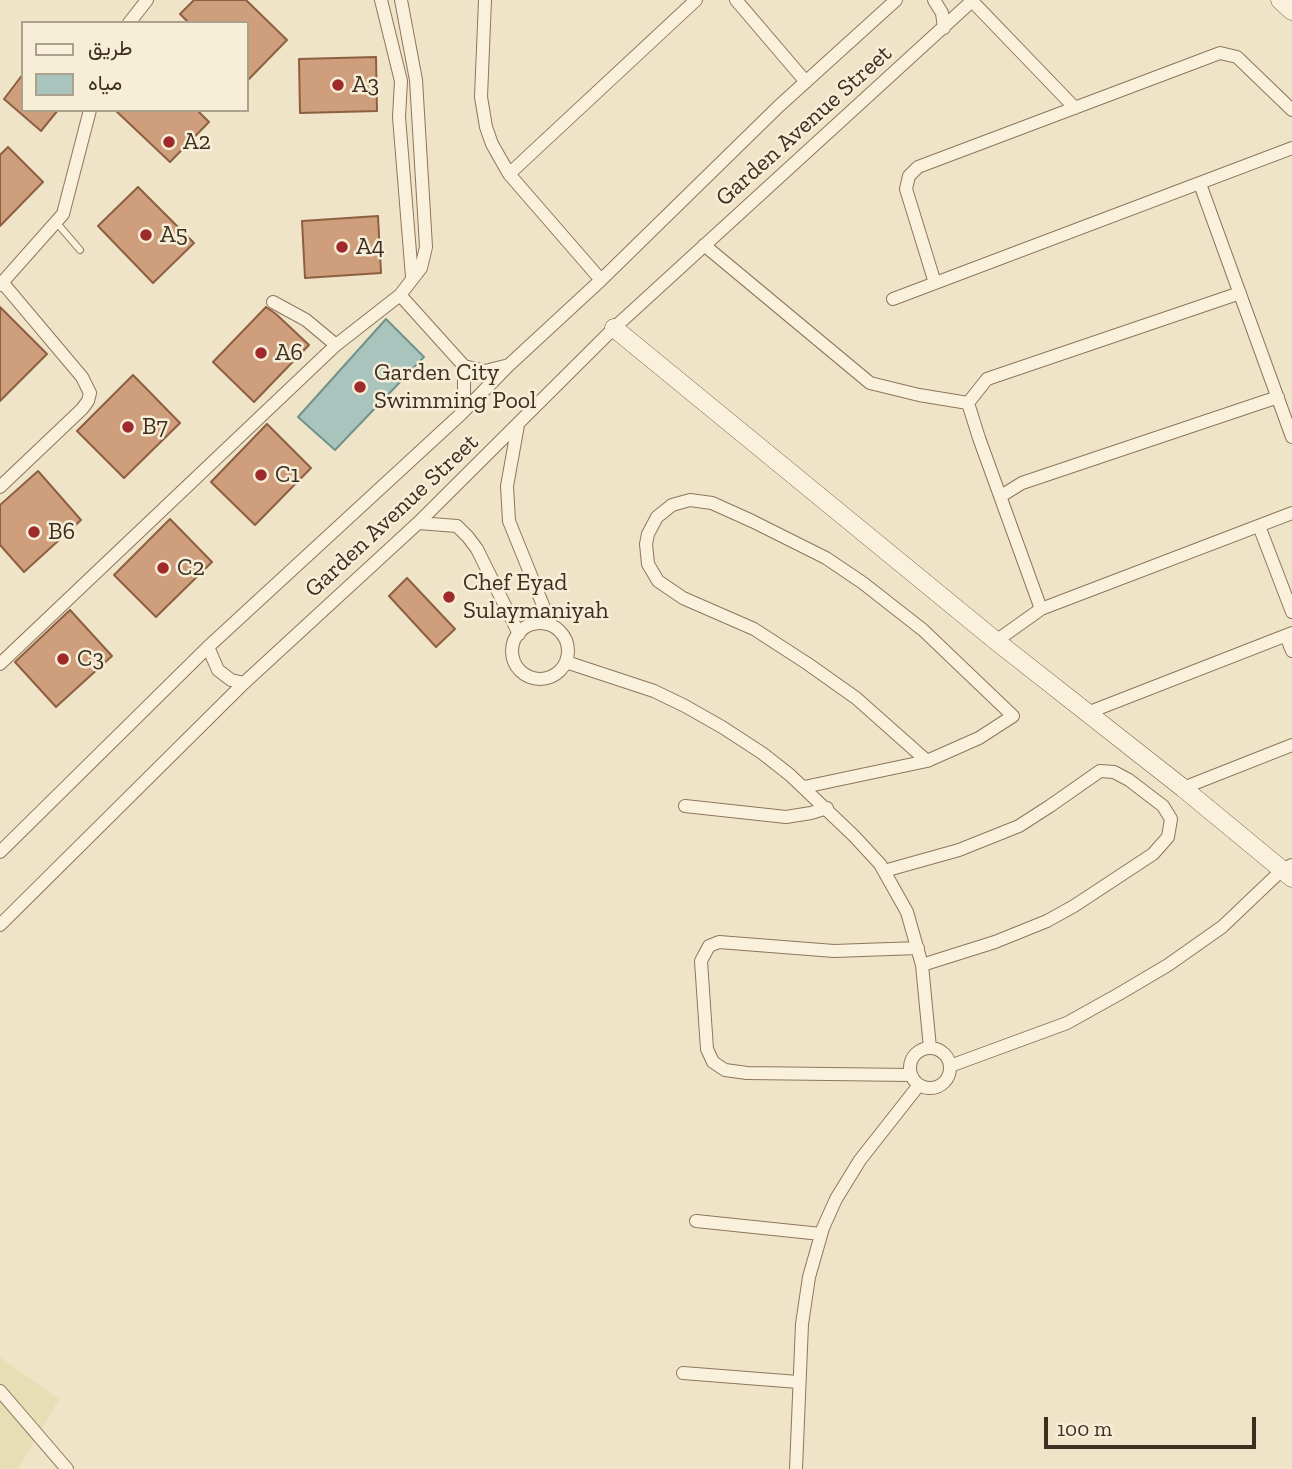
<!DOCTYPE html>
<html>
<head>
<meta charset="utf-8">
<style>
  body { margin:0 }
  #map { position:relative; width:1292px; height:1469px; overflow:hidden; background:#f0e4c8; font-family:"Zilla Slab",Vazirmatn,serif }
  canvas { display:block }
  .legend { position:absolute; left:21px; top:21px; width:228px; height:91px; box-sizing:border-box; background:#f7eed8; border:2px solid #ada18e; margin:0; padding:9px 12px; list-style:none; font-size:21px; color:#3d2e20 }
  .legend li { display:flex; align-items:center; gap:14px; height:35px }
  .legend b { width:35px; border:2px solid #ada18e }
  .scale { position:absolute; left:1044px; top:1417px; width:212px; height:32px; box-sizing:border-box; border:4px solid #3d2e20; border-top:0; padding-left:9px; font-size:21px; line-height:24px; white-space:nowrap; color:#3d2e20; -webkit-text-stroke:5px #f7eed8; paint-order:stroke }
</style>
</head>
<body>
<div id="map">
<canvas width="1292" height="1469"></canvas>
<ul class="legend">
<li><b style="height:9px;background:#faf1dc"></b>طريق</li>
<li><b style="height:19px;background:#a9c4bc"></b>مياه</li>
</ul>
<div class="scale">100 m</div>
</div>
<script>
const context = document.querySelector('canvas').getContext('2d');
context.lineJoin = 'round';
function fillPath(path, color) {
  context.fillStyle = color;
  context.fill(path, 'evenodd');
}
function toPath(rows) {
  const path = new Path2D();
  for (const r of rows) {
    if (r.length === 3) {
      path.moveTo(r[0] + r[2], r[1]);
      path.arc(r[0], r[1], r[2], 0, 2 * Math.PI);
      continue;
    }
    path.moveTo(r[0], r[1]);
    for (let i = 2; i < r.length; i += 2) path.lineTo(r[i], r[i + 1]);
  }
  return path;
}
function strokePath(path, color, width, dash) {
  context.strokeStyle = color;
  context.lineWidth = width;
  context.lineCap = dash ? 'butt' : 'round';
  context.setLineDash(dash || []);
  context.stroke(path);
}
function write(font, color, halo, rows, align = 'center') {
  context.font = font + ' "Zilla Slab",serif';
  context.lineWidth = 5;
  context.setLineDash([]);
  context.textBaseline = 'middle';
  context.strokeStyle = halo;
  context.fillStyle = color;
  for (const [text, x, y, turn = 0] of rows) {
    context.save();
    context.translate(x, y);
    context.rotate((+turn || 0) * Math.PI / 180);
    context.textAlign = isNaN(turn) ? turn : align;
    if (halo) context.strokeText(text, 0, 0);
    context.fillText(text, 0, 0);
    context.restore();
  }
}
fillPath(toPath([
  [0,1357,59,1399,18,1469,0,1469]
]), '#e6deb5');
const water = toPath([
  [386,319,424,357,335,450,298,417,386,319]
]);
fillPath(water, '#a9c4bc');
strokePath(water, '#6f938a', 2);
const building = toPath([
  [194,0,246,0,287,40,247,81,247,23,189,23,180,14,194,0],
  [376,57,377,111,300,113,299,59,376,57],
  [23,74,23,110,58,110,41,131,4,99,23,74],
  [115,110,197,110,209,122,170,162,115,110],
  [8,147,43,182,0,226,0,155,8,147],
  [138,187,194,243,153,283,98,226,138,187],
  [378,216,381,273,305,278,302,221,378,216],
  [0,307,47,354,0,401,0,307],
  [266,307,276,314,309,345,254,402,213,362,266,307],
  [133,375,180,423,124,478,77,431,133,375],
  [267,424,311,468,255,525,211,482,267,424],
  [38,471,81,520,24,572,0,545,0,505,38,471],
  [170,519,212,562,156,617,114,575,170,519],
  [407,578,455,629,436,647,389,596,407,578],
  [70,610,112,656,56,707,15,662,70,610]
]);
fillPath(building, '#cf9f7d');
strokePath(building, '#8d5f41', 2);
const lane = toPath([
  [56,222,80,250]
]);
const street = toPath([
  [381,0,401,81,399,117,412,277],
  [485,0,481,97,486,127,492,144,509,174,601,280],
  [736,0,806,82],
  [934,0,942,13,944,28],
  [972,1,1075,108],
  [129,23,147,0],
  [509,174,696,0],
  [1200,184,1292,437],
  [704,245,870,383,919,395,968,403],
  [935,283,906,189,909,176,918,167,1220,53,1237,57,1292,110],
  [0,285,63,214,90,110],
  [400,295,464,366,485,371,505,366],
  [893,299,1292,148],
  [273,302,306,320,336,345],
  [461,414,464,395,464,366],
  [518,425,507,486,509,521,551,625],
  [0,487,82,409,88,401,90,393,82,377,2,282],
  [1001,496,1022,483,1278,397],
  [418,523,457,526,468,537,477,549,519,634],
  [1259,526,1292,612],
  [1041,609,979,438,968,403,987,379,1240,293],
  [540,651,28],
  [1286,636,1292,651],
  [996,641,1041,609,1292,513],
  [208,647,218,670,231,680,244,683],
  [566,662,654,691,685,706,722,727,762,753,790,775,854,836,880,864,907,912,922,965,930,1048],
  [0,664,336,345,400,295,421,268,426,247,425,230,416,80,401,0],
  [1087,713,1292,633],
  [804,787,927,761,979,738,1013,716,923,630,863,583,826,558,752,521,712,503,690,500,672,505,657,517,648,534,646,544,648,564,658,581,683,598,754,629,808,664,856,698,927,761],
  [1183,788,1292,745],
  [685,806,786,817,811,813,827,808],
  [0,852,208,647,461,414,509,365,601,280,779,106,896,0],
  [884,871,959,850,1019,826,1050,806,1100,771,1114,772,1129,780,1163,806,1171,819,1168,837,1153,854,1074,906,1047,921,995,942,922,965],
  [0,925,244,683,418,523,614,328,973,0],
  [930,1068,20],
  [950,1066,1067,1023,1119,994,1168,965,1222,927,1283,869,1292,865],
  [911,1075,747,1073,725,1070,713,1062,707,1049,701,961,709,946,719,942,834,951,918,948],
  [696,1221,821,1234],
  [683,1373,798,1382],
  [0,1391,67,1469],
  [796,1469,802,1324,809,1277,823,1228,836,1199,860,1160,919,1085]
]);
const secondary = toPath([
  [1280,0,1292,11],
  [614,328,996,641,1183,788,1292,878]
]);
strokePath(lane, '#8d765c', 8);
strokePath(street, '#8d765c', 14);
strokePath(secondary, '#6f573f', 19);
strokePath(lane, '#faf1dc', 6);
strokePath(street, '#faf1dc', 12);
strokePath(secondary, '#faf1dc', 18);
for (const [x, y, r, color] of [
  [338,85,7,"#9e2a2b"],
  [169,142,7,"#9e2a2b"],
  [146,235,7,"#9e2a2b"],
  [342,247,7,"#9e2a2b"],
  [261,353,7,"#9e2a2b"],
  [360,387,7,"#9e2a2b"],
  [128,427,7,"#9e2a2b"],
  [261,475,7,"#9e2a2b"],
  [34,532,7,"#9e2a2b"],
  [163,568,7,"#9e2a2b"],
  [449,597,7,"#9e2a2b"],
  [63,659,7,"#9e2a2b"]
]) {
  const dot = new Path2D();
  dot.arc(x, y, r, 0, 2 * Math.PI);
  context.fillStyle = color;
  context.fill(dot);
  strokePath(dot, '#f7eed8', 2.5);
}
write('24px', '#3d2e20', '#f7eed8', [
  ["A3",352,85],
  ["A2",183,142],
  ["A5",160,235],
  ["A4",356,247],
  ["A6",275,353],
  ["Garden City",374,373],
  ["Swimming Pool",374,401],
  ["B7",142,427],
  ["C1",275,475],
  ["B6",48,532],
  ["C2",177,568],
  ["Chef Eyad",463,583],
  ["Sulaymaniyah",463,611],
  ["C3",77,659]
], 'left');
write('24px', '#3d2e20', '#f7eed8', [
  ["Garden Avenue Street",804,126,-42],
  ["Garden Avenue Street",392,516,-43]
]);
</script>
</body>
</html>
